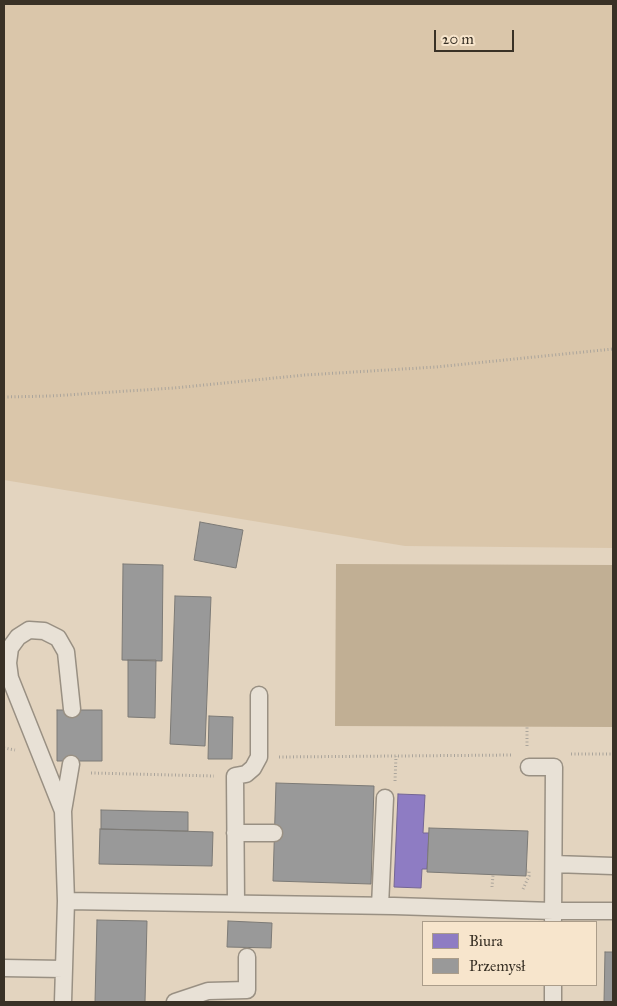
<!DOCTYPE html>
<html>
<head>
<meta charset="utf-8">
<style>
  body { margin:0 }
  #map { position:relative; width:617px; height:1006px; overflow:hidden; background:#e3d4bf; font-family:"IM FELL Great Primer",serif }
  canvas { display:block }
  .frame { position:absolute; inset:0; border:5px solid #393126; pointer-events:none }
  .legend { position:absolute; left:422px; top:921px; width:175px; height:65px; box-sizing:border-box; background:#f7e5cc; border:1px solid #ab9d8a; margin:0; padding:6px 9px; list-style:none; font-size:15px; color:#393126 }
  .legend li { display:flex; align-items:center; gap:10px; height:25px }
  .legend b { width:25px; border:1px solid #ab9d8a }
  .scale { position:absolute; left:434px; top:30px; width:80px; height:22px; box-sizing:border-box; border:2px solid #393126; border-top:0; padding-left:6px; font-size:15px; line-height:18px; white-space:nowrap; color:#393126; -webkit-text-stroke:4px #f7e5cc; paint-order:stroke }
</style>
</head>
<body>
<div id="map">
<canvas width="617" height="1006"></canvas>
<div class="frame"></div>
<ul class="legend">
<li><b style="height:14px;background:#8e7cc3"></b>Biura</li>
<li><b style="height:14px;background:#999"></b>Przemysł</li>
</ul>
<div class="scale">20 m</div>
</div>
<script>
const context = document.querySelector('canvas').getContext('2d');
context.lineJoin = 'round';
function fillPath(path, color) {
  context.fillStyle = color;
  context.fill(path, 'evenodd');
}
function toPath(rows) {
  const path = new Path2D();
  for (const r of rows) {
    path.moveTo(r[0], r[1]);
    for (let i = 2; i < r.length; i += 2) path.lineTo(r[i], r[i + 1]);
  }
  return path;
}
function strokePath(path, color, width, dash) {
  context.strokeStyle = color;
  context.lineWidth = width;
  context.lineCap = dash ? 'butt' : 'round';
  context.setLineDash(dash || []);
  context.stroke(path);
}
fillPath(toPath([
  [4,4,613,4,613,548,405,546,4,480]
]), '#dac6aa');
fillPath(toPath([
  [336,564,613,565,613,727,335,726]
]), '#c1af94');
const offices = toPath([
  [398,794,425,795,423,833,429,833,427,869,422,869,421,888,394,887,398,794]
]);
fillPath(offices, '#8e7cc3');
strokePath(offices, '#746694', 1);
const industry = toPath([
  [200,522,243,530,236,568,194,560,200,522],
  [123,564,163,565,162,661,122,660,123,564],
  [175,596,211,597,205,746,170,744,175,596],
  [128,660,156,660,155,718,128,717,128,660],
  [57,710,102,710,102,761,57,761,57,710],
  [209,716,233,717,232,759,208,759,209,716],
  [276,783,374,786,371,884,273,881,276,783],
  [101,810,188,812,188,831,101,829,101,810],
  [429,828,528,831,526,876,427,872,429,828],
  [100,829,213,832,212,866,99,864,100,829],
  [97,920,147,921,145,1002,95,1002,97,920],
  [228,921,272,923,271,948,227,947,228,921],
  [605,952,613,952,613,1002,604,1002,605,952]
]);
fillPath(industry, '#999');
strokePath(industry, '#7c7a76', 1);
const lane = toPath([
  [529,767,554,767,553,920],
  [63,811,10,678,8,663,10,648,18,637,29,630,44,631,58,638,66,652,72,709],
  [235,833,274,833],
  [554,864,613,866],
  [66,901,63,811,71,764],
  [236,903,235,776,246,774,253,768,259,757,259,695],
  [380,906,385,798],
  [4,968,63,969],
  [63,1002,66,901,394,906,553,911,613,911],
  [175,1002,208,991,247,990,247,957],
  [553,1002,553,985]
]);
strokePath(lane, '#999083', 19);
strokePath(toPath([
  [4,397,51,396,174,388,305,375,436,367,613,349],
  [527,746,527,727],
  [4,748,15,750],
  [571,754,613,754],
  [279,757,513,755],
  [91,773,214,776],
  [395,781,396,756],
  [492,887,493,875],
  [523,889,529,876,529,871,527,871]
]), '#aaa49b', 3, [1, 2.5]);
strokePath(lane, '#e8e1d6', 16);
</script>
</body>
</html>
